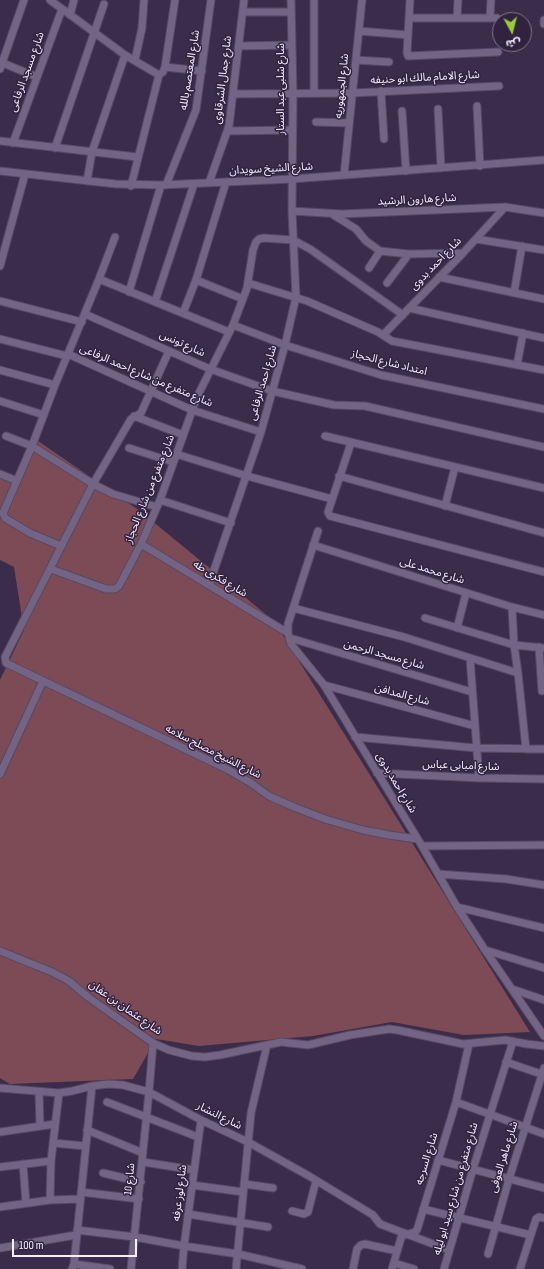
<!DOCTYPE html>
<html>
<head>
<meta charset="utf-8">
<style>
  body { margin:0 }
  #map { position:relative; width:544px; height:1269px; overflow:hidden; background:#3c2c4b; font-family:"Sofia Sans Condensed","Noto Sans Arabic",sans-serif }
  canvas { display:block }
  .north { position:absolute; left:492px; top:12px; width:40px; height:40px; box-sizing:border-box; background:#312240; border:1px solid #80748c; border-radius:50%; rotate:173deg; font-size:11px; font-weight:700; line-height:16px; text-align:center; color:#f6efff }
  .north::after { content:''; display:block; margin:auto; width:14px; height:18px; background:#9acb35; clip-path:polygon(50% 0,100% 100%,50% 72%,0 100%) }
  .scale { position:absolute; left:12px; top:1239px; width:125px; height:18px; box-sizing:border-box; border:2px solid #f6efff; border-top:0; padding-left:5px; font-size:12px; line-height:14px; white-space:nowrap; color:#f6efff; -webkit-text-stroke:3px #312240; paint-order:stroke }
</style>
</head>
<body>
<div id="map">
<canvas width="544" height="1269"></canvas>
<div class="north">ش</div>
<div class="scale">100 m</div>
</div>
<script>
const context = document.querySelector('canvas').getContext('2d');
context.lineJoin = 'round';
function fillPath(path, color) {
  context.fillStyle = color;
  context.fill(path, 'evenodd');
}
function toPath(rows) {
  const path = new Path2D();
  for (const r of rows) {
    path.moveTo(r[0], r[1]);
    for (let i = 2; i < r.length; i += 2) path.lineTo(r[i], r[i + 1]);
  }
  return path;
}
function strokePath(path, color, width, dash) {
  context.strokeStyle = color;
  context.lineWidth = width;
  context.lineCap = dash ? 'butt' : 'round';
  context.setLineDash(dash || []);
  context.stroke(path);
}
function write(font, color, halo, rows, align = 'center') {
  context.font = font + ' "Sofia Sans Condensed","Noto Sans Arabic",sans-serif';
  context.lineWidth = 3;
  context.setLineDash([]);
  context.textBaseline = 'middle';
  context.strokeStyle = halo;
  context.fillStyle = color;
  for (const [text, x, y, turn = 0] of rows) {
    context.save();
    context.translate(x, y);
    context.rotate((+turn || 0) * Math.PI / 180);
    context.textAlign = isNaN(turn) ? turn : align;
    if (halo) context.strokeText(text, 0, 0);
    context.fillText(text, 0, 0);
    context.restore();
  }
}
fillPath(toPath([
  [38,441,140,511,274,621,530,1032,464,1035,392,1022,313,1036,199,1046,156,1039,133,1079,10,1084,0,1078,0,680,24,630,14,567,0,560,0,478,17,486]
]), '#7c4b55');
const street = toPath([
  [50,0,125,55,159,75],
  [410,0,407,53,408,56,498,52],
  [243,12,291,12],
  [70,15,74,0],
  [409,18,497,18],
  [457,18,458,0],
  [490,18,491,0],
  [544,20,544,24],
  [359,31,408,35],
  [239,46,292,45],
  [135,60,142,28,144,0],
  [356,60,389,62],
  [0,62,37,77],
  [165,67,202,71],
  [0,69,24,0],
  [159,75,163,72,165,67,175,0],
  [381,91,384,139],
  [314,93,314,0],
  [233,94,353,93,499,86],
  [477,106,480,166],
  [438,109,441,168],
  [402,111,406,171],
  [316,122,349,123],
  [228,131,292,130],
  [0,141,137,157],
  [13,143,62,9],
  [55,148,104,4],
  [0,171,116,184,161,185,292,179,544,160],
  [344,175,362,0],
  [87,181,92,152,125,55],
  [209,183,229,126,244,0],
  [166,185,196,110,211,0],
  [131,186,159,75],
  [292,211,342,214,505,207,544,213],
  [332,214,356,229,366,241,380,251,409,254,463,253],
  [476,239,544,250],
  [0,266,25,174],
  [369,268,380,251],
  [439,277,544,299],
  [99,279,229,332],
  [196,280,243,299],
  [248,283,307,301,378,332,392,341,544,370],
  [387,283,409,254],
  [129,292,161,185],
  [514,293,522,246],
  [0,301,82,322],
  [155,302,194,184],
  [409,308,544,338],
  [183,313,196,280,226,182],
  [85,314,210,369,272,391,334,405,365,406,544,447],
  [233,325,285,345,381,375,544,409],
  [383,335,463,253,505,207],
  [0,339,67,356],
  [169,351,141,413,131,419,93,484,5,657,6,663,227,769,251,783,269,796,294,807,325,819,363,830,389,835,417,839],
  [68,354,192,410,261,432],
  [517,365,523,333],
  [0,370,55,385],
  [0,401,44,415],
  [134,416,183,435],
  [6,436,32,446,93,484,113,494,157,507],
  [325,436,544,488],
  [351,443,328,512,330,516,544,572],
  [129,448,173,462],
  [176,454,247,476,332,499],
  [0,474,17,481],
  [339,476,544,533],
  [160,500,231,523],
  [445,506,455,467],
  [318,531,288,624,288,633,291,644,324,685,422,846,457,907,485,950,544,1036],
  [141,544,288,633],
  [313,545,512,607,544,615],
  [61,546,30,533,5,518,3,513,32,446,55,385,99,279,115,237],
  [51,569,106,589,115,589,119,586,141,544,160,500,197,397,233,325,247,288,253,250,256,242,259,239,264,238,293,240,310,249,403,315],
  [209,585,261,432,285,345,296,297,292,211,293,93,291,0],
  [512,607,514,645,518,673,526,749],
  [293,608,404,637,518,673],
  [425,618,514,645,544,648],
  [457,628,466,593],
  [290,638,472,692],
  [539,647,542,691],
  [470,658,479,778],
  [324,685,475,726],
  [355,737,476,748,544,749],
  [377,773,479,778,544,779],
  [0,774,43,681],
  [422,846,544,845],
  [438,874,506,879,544,885],
  [457,907,544,928],
  [485,950,544,968],
  [0,951,52,972,69,981,88,997,153,1043,169,1050,192,1056,205,1057,220,1055,281,1042,308,1045,350,1035,389,1029,397,1030,463,1044,505,1040,527,1044,544,1046],
  [512,989,544,1000],
  [506,1062,544,1075],
  [0,1088,59,1093,72,1091,92,1086,108,1084,123,1085,149,1092,201,1120,248,1142,309,1176,373,1215,380,1224,449,1250],
  [39,1092,40,1126],
  [107,1102,198,1137],
  [456,1102,544,1134],
  [87,1130,143,1153],
  [0,1132,55,1124],
  [53,1143,85,1146],
  [438,1160,544,1188],
  [143,1162,194,1170],
  [23,1164,26,1203],
  [0,1167,51,1161],
  [103,1173,141,1182],
  [244,1184,273,1188],
  [192,1185,243,1192],
  [81,1192,139,1199],
  [50,1200,51,1161,59,1093],
  [0,1207,50,1200,80,1199],
  [423,1209,531,1235],
  [292,1211,304,1214,308,1212,316,1181],
  [188,1214,268,1227],
  [77,1230,135,1237,184,1246,238,1254,302,1269],
  [0,1248,76,1235],
  [488,1254,509,1179,544,1068],
  [394,1263,414,1269],
  [74,1264,110,1269],
  [72,1269,74,1264,92,1086],
  [131,1269,149,1092,153,1043],
  [182,1269,184,1246,201,1120],
  [236,1269,251,1113,267,1045],
  [353,1269,357,1249,361,1245,365,1244,397,1251],
  [392,1269,401,1238,402,1236,415,1232,417,1230,456,1102,469,1044],
  [444,1269,473,1169,513,1041],
  [520,1269,536,1219,539,1217,544,1218]
]);
strokePath(street, '#564962', 9);
strokePath(street, '#736385', 7);
write('11px', '#f6efff', '#312240', [
  ["شارع المعتصم بالله",190,70,-81],
  ["شارع مسجد الرفاعى",27,72,-70],
  ["شارع الامام مالك ابو حنيفه",425,78,-3],
  ["شارع جمال الشرقاوى",223,80,-83],
  ["شارع الجمهوريه",342,86,-84],
  ["شارع شلبى عبد الستار",281,89,-90],
  ["شارع الشيخ سويدان",271,169,-3],
  ["شارع هارون الرشيد",417,200,-3],
  ["شارع احمد بدوى",436,264,-46],
  ["شارع تونس",182,344,24],
  ["امتداد شارع الحجاز",389,363,14],
  ["شارع متفرع من شارع احمد الرفاعى",146,376,23],
  ["شارع احمد الرفاعى",263,383,-74],
  ["شارع متفرع من شارع الحجاز",150,489,-68],
  ["شارع محمد على",432,571,17],
  ["شارع فكرى طه",220,579,31],
  ["شارع مسجد الرحمن",384,655,16],
  ["شارع المدافن",402,695,15],
  ["شارع الشيخ مصلح سلامه",213,752,27],
  ["شارع امبابى عباس",461,766,2],
  ["شارع احمد بدوى",396,783,59],
  ["شارع عثمان بن عفان",125,1008,35],
  ["شارع النشار",219,1116,26],
  ["شارع ماهر العوفى",504,1157,-73],
  ["شارع السرجه",427,1159,-73],
  ["شارع 10",130,1179,-84],
  ["شارع متفرع من شارع سيد ابو ليله",456,1189,-74],
  ["شارع لوز عرفه",180,1193,-83]
]);
</script>
</body>
</html>
